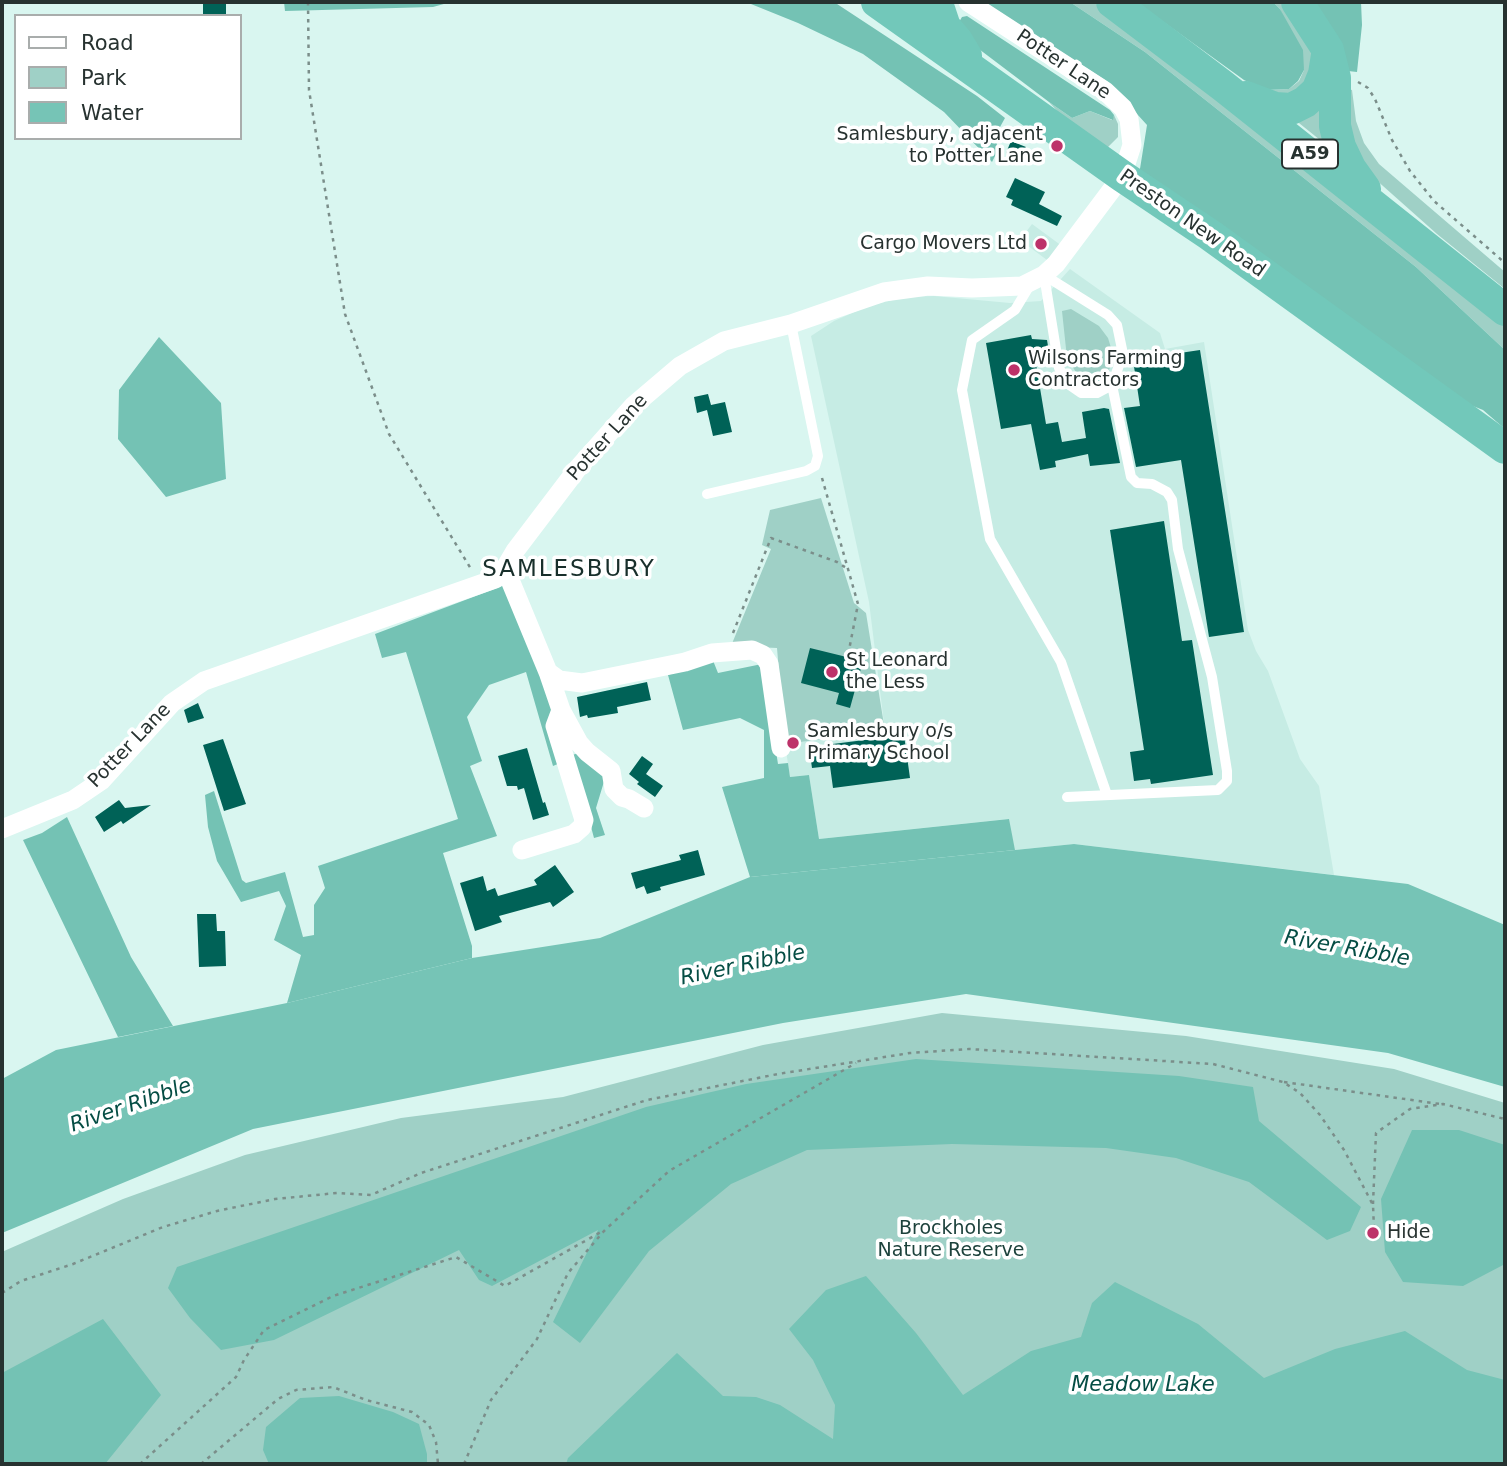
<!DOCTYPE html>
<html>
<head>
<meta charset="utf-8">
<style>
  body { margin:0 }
  #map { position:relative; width:1507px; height:1466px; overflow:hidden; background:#d9f6f0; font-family:"DejaVu Sans",sans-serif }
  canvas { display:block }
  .frame { position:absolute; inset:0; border:4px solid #273230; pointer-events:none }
  .legend { position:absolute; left:14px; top:14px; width:228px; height:126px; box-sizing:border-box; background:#fff; border:2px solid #a9adac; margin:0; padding:9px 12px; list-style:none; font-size:21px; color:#273230 }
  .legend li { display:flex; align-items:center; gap:14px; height:35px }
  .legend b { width:35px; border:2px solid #a9adac }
</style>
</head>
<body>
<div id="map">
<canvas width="1507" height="1466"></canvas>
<div class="frame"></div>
<ul class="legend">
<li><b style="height:9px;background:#fff"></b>Road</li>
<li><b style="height:19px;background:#9fd0c6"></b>Park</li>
<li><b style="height:19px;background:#76c4b6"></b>Water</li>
</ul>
</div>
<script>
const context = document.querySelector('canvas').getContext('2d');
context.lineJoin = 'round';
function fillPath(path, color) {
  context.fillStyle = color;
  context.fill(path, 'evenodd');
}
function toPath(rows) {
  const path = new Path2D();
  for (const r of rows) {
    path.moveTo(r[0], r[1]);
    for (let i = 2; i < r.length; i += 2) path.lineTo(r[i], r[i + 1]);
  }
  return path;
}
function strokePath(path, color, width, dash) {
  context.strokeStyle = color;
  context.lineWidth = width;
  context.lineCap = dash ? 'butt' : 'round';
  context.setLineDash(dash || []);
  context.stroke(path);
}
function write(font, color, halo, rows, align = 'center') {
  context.font = font + ' "DejaVu Sans",sans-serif';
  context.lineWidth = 7;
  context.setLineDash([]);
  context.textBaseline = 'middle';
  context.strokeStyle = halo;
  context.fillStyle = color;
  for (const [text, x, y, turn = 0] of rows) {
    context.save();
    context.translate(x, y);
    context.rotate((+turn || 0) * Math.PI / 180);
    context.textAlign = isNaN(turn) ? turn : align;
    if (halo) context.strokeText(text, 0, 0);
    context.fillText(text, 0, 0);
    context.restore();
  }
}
fillPath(toPath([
  [1032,224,1062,246,1047,260,1020,240],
  [1070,269,1160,333,1165,349,1204,342,1248,630,1256,651,1268,671,1300,759,1319,786,1334,875,1074,844,1015,850,1008,819,819,839,809,775,790,777,785,744,885,731,869,602,811,336,834,321,868,306,905,297,934,296,1010,303,1041,301]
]), '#c6ece4');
fillPath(toPath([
  [1070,2,1093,2,1197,76,1505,327,1505,350,1416,267,1145,52],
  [1273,2,1283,2,1307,36,1314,60,1313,78,1291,98,1261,93,1244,80,1266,90,1289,89,1299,81,1304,70,1280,9],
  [1345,88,1352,90,1356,121,1364,143,1379,164,1505,272,1505,289,1437,234,1365,170,1352,153],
  [1322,94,1330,148,1289,115],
  [1049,102,1072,118,1090,111,1112,120,1114,115,1118,124,1118,137,1106,149,1072,127],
  [1071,309,1099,326,1108,338,1112,351,1113,363,1105,376,1097,383,1081,380,1067,358,1062,311],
  [821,498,854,603,866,613,885,731,785,744,777,648,731,646,771,549,762,545,770,510],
  [942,1013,1186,1036,1394,1069,1505,1103,1505,1464,2,1464,2,1252,4,1251,123,1199,245,1155,401,1118,563,1097,763,1045]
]), '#9fd0c6');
fillPath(toPath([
  [284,2,451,2,433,7,285,11],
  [746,2,834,2,977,96,1005,118,995,136,998,150,992,162,944,112,863,54,798,23],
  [984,2,1070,2,1145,52,1416,267,1505,350,1505,429,1483,410,1468,404,1139,175,1147,125,1108,82],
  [1136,2,1273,2,1280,9,1303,50,1304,70,1298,81,1289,89,1266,90,1244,80],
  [1309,2,1361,2,1362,25,1357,72,1348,71],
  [967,16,1110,110,1114,115,1113,120,1090,111,1072,118,1049,102,963,37,959,22,962,17],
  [159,337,221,403,226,479,166,497,118,439,119,390],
  [505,585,553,710,560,763,553,766,526,672,489,685,467,717,482,761,470,766,497,836,443,853,472,946,472,958,287,1003,301,955,274,940,286,906,279,891,241,902,217,861,208,827,205,795,214,791,242,880,246,883,285,872,303,937,314,935,314,905,325,888,318,866,458,819,406,652,382,658,375,634],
  [712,658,718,673,762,664,778,764,788,763,790,777,809,775,819,839,1009,819,1015,850,750,877,722,787,764,778,764,730,740,718,683,730,668,675],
  [579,753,606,775,596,808,605,835,594,838,572,755],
  [67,817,131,957,173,1026,118,1037,23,840,42,833],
  [916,1059,1179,1076,1253,1087,1259,1121,1361,1207,1350,1231,1327,1240,1249,1182,1176,1158,1106,1148,952,1144,807,1150,731,1184,649,1251,580,1343,553,1322,598,1230,492,1286,479,1280,459,1250,274,1340,221,1350,190,1318,168,1288,177,1267,646,1107,746,1084],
  [1412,1130,1459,1130,1505,1145,1505,1264,1463,1286,1403,1282,1385,1252,1381,1199],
  [103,1319,161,1395,105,1464,2,1464,2,1373],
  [339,1396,393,1412,419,1424,427,1454,427,1464,313,1464,312,1462,269,1464,263,1450,266,1427,300,1398]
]), '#74c2b4');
fillPath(toPath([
  [1074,844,1408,884,1505,925,1505,1087,1388,1053,966,994,783,1023,253,1129,2,1233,2,1079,56,1050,287,1003,472,958,600,938,750,877],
  [866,1276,916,1333,963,1395,1031,1351,1081,1337,1092,1303,1115,1282,1198,1324,1264,1378,1335,1349,1405,1331,1467,1370,1505,1380,1505,1464,566,1464,568,1458,677,1353,723,1396,756,1397,780,1405,833,1439,835,1405,813,1360,789,1329,826,1290]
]), '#76c4b6');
fillPath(toPath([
  [203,2,226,2,226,16,203,16],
  [1011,141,1026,147,1020,160,1006,153],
  [1015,178,1045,192,1039,204,1062,216,1057,226,1011,205,1013,200,1006,197],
  [1031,335,1032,339,1047,340,1050,358,1035,358,1046,424,1058,422,1062,442,1086,438,1082,412,1104,408,1109,409,1120,463,1090,466,1088,454,1055,461,1056,467,1040,470,1031,424,1001,429,986,343],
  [1200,350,1244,632,1209,637,1181,460,1136,467,1124,408,1140,406,1133,360],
  [708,394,711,405,725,402,732,432,713,436,707,410,697,413,694,397],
  [1164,521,1182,641,1192,640,1213,775,1151,784,1150,779,1134,781,1130,752,1144,750,1110,530],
  [810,648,863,661,850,708,836,704,839,693,801,683],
  [647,682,651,700,617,707,618,713,588,718,587,715,580,717,577,697],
  [198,703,204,718,188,723,184,710],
  [904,735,910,778,833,788,830,766,812,768,809,747],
  [223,739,246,804,224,811,203,745],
  [527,748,543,803,545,802,549,815,533,820,524,788,518,790,517,786,507,786,498,756],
  [642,756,653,764,646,774,663,786,655,797,637,784,639,782,629,774],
  [119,800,125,808,151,805,123,824,121,821,104,832,95,817],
  [698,850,705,875,660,887,661,890,647,894,644,886,636,889,631,873,681,860,679,855],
  [555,865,574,892,553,907,550,902,499,916,502,922,475,931,460,883,483,876,487,891,495,888,498,896,537,885,534,880],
  [197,914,216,914,217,931,225,931,226,966,199,967]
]), '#006257');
strokePath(toPath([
  [308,2,309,90,345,314,389,434,471,569],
  [1358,82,1368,88,1375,99,1392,140,1410,171,1434,201,1505,263],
  [822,478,858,604,849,650],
  [733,633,771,538,837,562,848,569],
  [1284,1082,1440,1104],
  [1373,1204,1376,1133,1410,1109,1443,1104,1505,1119],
  [2,1293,21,1281,73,1264,163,1227,217,1211,275,1199,337,1193,371,1195,421,1173,647,1100,778,1074,910,1053,969,1049,1213,1064,1283,1082,1300,1093,1320,1115,1344,1150,1373,1205,1374,1229],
  [140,1464,236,1377,244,1360,264,1330,333,1296,456,1257,505,1286,601,1232],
  [201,1464,278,1399,296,1390,333,1387,366,1400,412,1412,429,1425,436,1442,438,1464],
  [464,1464,491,1400,537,1339,568,1273,604,1231,669,1171,856,1063]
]), '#7b8e8a', 2.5, [3.5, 5]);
strokePath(toPath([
  [1044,275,1108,315,1117,325,1123,354,1112,385,1131,477,1137,483,1152,484,1167,492,1172,500,1178,549,1212,677,1227,771,1227,781,1218,790,1067,797],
  [1044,275,1059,368,1068,384,1081,393,1097,393,1112,385],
  [1030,285,1015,310,972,340,962,390,990,539,1061,662,1107,795],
  [707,494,806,471,815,466,818,456,791,324]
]), '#fff', 10);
strokePath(toPath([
  [505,568,548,672,559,680,582,683,685,662,712,653,752,650,763,655,769,664,781,748],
  [548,672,561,710,579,743,587,752,611,771,614,789,622,797,629,799,644,808],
  [2,829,73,800,101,781,172,703,204,681,495,579,505,568,515,551,578,468,633,406,680,366,724,341,791,324,884,292,928,286,972,288,1022,286,1044,275,1056,264,1122,176,1132,145,1129,119,1123,108,1105,91,968,2],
  [522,850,574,834,582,827,584,820,555,726,561,710]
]), '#fff', 19);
strokePath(toPath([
  [877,2,1122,176,1210,235,1505,448],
  [1112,2,1223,86,1505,310],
  [1297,2,1328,50,1335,78,1335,126,1340,147,1350,168,1365,189],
  [891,11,908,16,922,16,938,6,945,27,957,41,966,56],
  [1246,97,1275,108,1291,109,1305,102,1317,91,1324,74,1327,55]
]), '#72c8ba', 32);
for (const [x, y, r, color] of [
  [1057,146,7,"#bd3269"],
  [1041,244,7,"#bd3269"],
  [1014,370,7,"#bd3269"],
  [832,672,7,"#bd3269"],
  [793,743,7,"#bd3269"],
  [1373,1233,7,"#bd3269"]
]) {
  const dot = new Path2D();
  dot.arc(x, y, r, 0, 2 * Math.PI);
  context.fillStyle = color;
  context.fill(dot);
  strokePath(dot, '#fff', 2.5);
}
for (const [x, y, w] of [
  [1310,154,56]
]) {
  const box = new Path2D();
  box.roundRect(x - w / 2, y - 14.5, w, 29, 5);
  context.fillStyle = '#fff';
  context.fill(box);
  strokePath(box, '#273230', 2);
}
write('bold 18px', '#273230', null, [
  ["A59",1310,154]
]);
write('19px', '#273230', '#fff', [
  ["Potter Lane",1063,65,34],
  ["Preston New Road",1192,224,35],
  ["Potter Lane",608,438,-48],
  ["Potter Lane",130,746,-46]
]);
write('19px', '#273230', '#fff', [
  ["Samlesbury, adjacent",1043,135,"right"],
  ["to Potter Lane",1043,157,"right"],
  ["Cargo Movers Ltd",1027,244,"right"],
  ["Wilsons Farming",1028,359],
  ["Contractors",1028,381],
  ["St Leonard",846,661],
  ["the Less",846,683],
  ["Samlesbury o/s",807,732],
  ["Primary School",807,754],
  ["Hide",1387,1233]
], 'left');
write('19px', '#1d423c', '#fff', [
  ["Brockholes",951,1229],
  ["Nature Reserve",951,1251]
]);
write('italic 21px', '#054d44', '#fff', [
  ["River Ribble",1347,949,10],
  ["River Ribble",743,966,-12],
  ["River Ribble",131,1106,-19],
  ["Meadow Lake",1143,1386]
]);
context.letterSpacing = '2px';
write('23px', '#182f2b', '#fff', [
  ["SAMLESBURY",569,570]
]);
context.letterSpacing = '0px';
</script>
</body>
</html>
